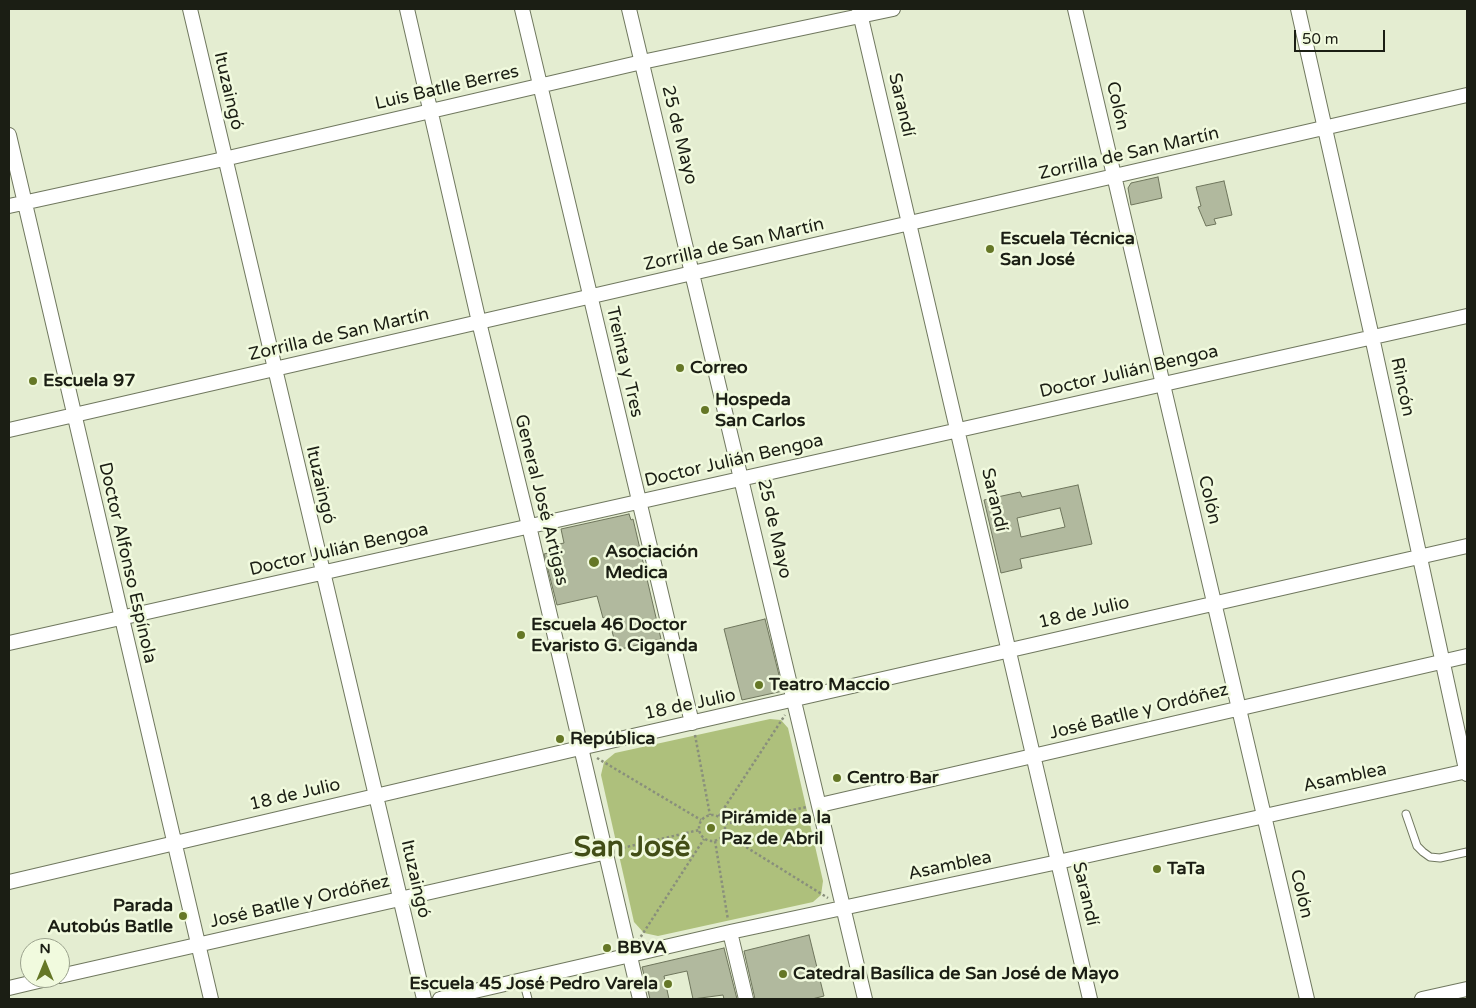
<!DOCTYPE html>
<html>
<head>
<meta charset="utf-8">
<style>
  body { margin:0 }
  #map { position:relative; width:1476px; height:1008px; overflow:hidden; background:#e4edd1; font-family:"Varela Round",sans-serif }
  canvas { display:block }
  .frame { position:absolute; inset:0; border:10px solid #1b1e14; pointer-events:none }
  .north { position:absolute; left:20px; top:938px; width:50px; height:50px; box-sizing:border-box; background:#f1fade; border:1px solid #9ba28d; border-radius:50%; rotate:0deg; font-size:14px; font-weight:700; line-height:20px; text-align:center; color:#1b1e14 }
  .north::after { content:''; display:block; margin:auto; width:18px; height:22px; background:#657726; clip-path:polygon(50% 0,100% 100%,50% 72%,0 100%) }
  .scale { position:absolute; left:1294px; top:30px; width:91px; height:22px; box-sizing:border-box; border:2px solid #1b1e14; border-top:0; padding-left:6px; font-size:15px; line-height:18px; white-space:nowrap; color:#1b1e14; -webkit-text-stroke:4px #f1fade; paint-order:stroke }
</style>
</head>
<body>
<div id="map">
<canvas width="1476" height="1008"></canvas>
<div class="frame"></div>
<div class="north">N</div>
<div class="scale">50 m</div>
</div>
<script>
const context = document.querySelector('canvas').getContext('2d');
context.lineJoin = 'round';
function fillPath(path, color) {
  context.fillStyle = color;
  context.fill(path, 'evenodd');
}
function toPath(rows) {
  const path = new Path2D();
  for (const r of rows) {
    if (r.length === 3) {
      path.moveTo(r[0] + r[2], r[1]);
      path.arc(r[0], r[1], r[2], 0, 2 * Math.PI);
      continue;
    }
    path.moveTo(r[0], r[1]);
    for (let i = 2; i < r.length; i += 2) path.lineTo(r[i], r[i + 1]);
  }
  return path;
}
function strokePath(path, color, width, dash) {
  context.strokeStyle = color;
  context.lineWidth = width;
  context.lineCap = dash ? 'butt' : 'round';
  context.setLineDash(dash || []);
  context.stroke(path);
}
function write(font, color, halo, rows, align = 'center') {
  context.font = font + ' "Varela Round",sans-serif';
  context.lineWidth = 5;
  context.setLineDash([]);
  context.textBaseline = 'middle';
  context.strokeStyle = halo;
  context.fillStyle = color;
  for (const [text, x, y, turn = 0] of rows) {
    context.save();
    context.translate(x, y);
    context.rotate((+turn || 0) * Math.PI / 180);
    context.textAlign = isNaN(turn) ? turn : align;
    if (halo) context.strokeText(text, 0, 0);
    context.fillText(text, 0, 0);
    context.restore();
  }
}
fillPath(toPath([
  [770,719,781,720,788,728,823,881,821,895,813,902,658,936,644,933,634,922,601,775,604,762,615,753]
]), '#aec07c');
const building = toPath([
  [1158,177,1162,198,1131,205,1128,188,1131,183,1158,177],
  [1224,181,1232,215,1214,219,1216,224,1206,226,1198,207,1201,206,1196,187,1224,181],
  [1078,485,1092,544,1020,559,1022,568,1001,573,984,500,1020,492,1022,497,1078,485],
  [1060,508,1065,527,1021,537,1017,518,1060,508],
  [629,514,631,520,633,519,661,639,617,650,608,616,603,618,597,596,557,605,544,554,552,552,551,546,564,543,561,529,629,514],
  [765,619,783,691,742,700,724,629,765,619],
  [809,935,824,996,812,999,755,999,744,951,809,935],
  [724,948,737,999,724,999,723,995,693,999,687,971,664,976,669,999,650,999,642,967,724,948]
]);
fillPath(building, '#b1b99e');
strokePath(building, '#6e755c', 1);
const lane = toPath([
  [1406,814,1417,846,1423,852,1430,857,1440,858,1467,852],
  [523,980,528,999]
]);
const street = toPath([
  [190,9,424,999],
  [407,9,479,322,529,526,640,999],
  [522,9,692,723],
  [629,9,865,999],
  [859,9,1090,999],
  [1075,9,1307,999],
  [1298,9,1372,337,1467,774],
  [9,135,211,999],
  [9,206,224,159,642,62,893,9],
  [9,430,1467,95],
  [9,643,1467,316],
  [820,805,1467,656],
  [9,882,580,748,1467,546],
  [730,932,746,999],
  [60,976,607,852],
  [9,988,51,978],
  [440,999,730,932,1058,862,1467,771],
  [1422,999,1467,989]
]);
strokePath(lane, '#70785f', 9);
strokePath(street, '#70785f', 16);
strokePath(toPath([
  [695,735,710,815],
  [597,758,701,820],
  [712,828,13],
  [719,816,785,715],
  [725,824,807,807],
  [725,834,828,898],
  [715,841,728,920],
  [618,849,699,830],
  [638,941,704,839]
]), '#898f7c', 2.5, [2.5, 2.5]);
strokePath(lane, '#fff', 7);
strokePath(street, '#fff', 14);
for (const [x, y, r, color] of [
  [990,249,5,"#657726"],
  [680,368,5,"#657726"],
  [33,381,5,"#657726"],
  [705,410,5,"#657726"],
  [594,562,6,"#657726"],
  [521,635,5,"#657726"],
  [759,685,5,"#657726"],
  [560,739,5,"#657726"],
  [837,778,5,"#657726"],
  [711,828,5,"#657726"],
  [1157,869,5,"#657726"],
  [183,916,5,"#657726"],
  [607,948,5,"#657726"],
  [783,974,5,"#657726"],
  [668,984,5,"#657726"]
]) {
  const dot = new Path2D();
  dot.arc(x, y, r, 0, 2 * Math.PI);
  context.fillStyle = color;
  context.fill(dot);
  strokePath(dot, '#f1fade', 2);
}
write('18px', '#1b1e14', '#f1fade', [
  ["Luis Batlle Berres",447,88,-13],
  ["Ituzaingó",228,91,77],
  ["Sarandí",901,105,77],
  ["Colón",1117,106,77],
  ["25 de Mayo",679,135,76],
  ["Zorrilla de San Martín",1129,154,-13],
  ["Zorrilla de San Martín",734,245,-13],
  ["Zorrilla de San Martín",339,335,-13],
  ["Treinta y Tres",624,362,77],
  ["Doctor Julián Bengoa",1129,372,-13],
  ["Rincón",1402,387,78],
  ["Doctor Julián Bengoa",734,461,-13],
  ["Ituzaingó",320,485,77],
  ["General José Artigas",541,500,76],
  ["Sarandí",994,500,77],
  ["Colón",1209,500,77],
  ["25 de Mayo",774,529,77],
  ["Doctor Julián Bengoa",339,550,-13],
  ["Doctor Alfonso Espínola",127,563,77],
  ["18 de Julio",1084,613,-13],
  ["18 de Julio",690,705,-12],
  ["José Batlle y Ordóñez",1139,712,-14],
  ["Asamblea",1345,778,-12],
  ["18 de Julio",295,795,-13],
  ["Asamblea",950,866,-12],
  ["Ituzaingó",415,879,77],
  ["Sarandí",1085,894,77],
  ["Colón",1301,894,77],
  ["José Batlle y Ordóñez",300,902,-13]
]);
write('bold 18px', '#1b1e14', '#f1fade', [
  ["Escuela Técnica",1000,239],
  ["San José",1000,260],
  ["Correo",690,368],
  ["Escuela 97",43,381],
  ["Hospeda",715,400],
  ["San Carlos",715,421],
  ["Asociación",605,552],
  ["Medica",605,573],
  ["Escuela 46 Doctor",531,625],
  ["Evaristo G. Ciganda",531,646],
  ["Teatro Maccio",769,685],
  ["República",570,739],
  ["Centro Bar",847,778],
  ["Pirámide a la",721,818],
  ["Paz de Abril",721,839],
  ["TaTa",1167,869],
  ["Parada",173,906,"right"],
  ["Autobús Batlle",173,927,"right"],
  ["BBVA",617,948],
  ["Catedral Basílica de San José de Mayo",793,974],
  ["Escuela 45 José Pedro Varela",658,984,"right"]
], 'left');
write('bold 28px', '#424e17', '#f1fade', [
  ["San José",632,849]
]);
</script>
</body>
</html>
